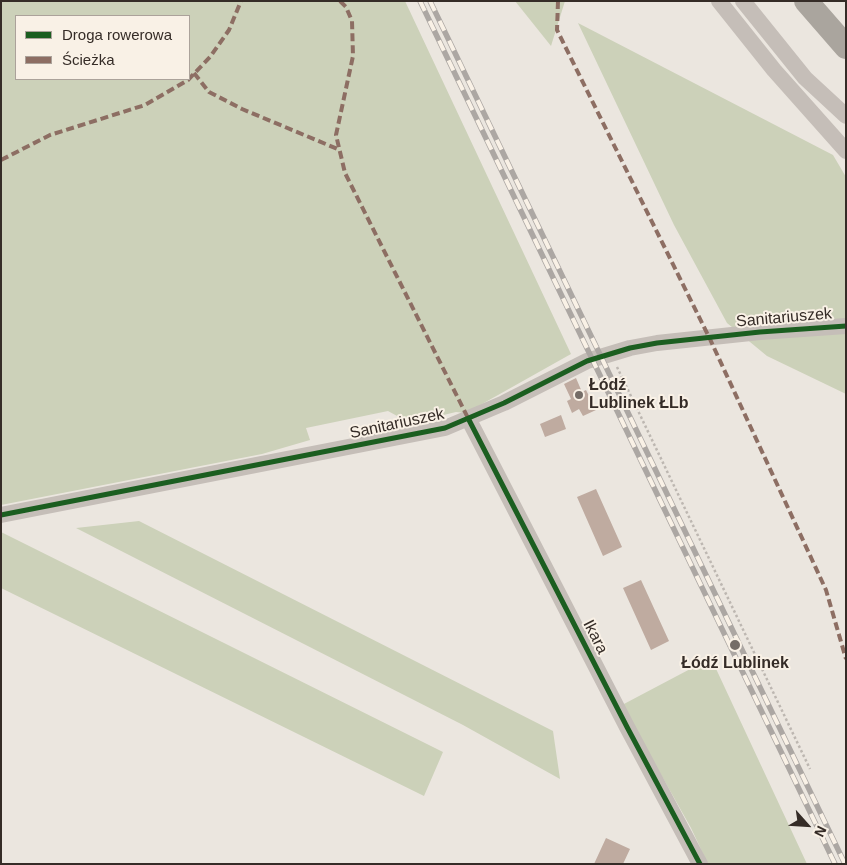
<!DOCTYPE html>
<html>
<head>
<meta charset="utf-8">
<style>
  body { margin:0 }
  #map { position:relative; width:847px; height:865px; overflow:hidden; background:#ebe6df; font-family:Helvetica,sans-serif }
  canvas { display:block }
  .frame { position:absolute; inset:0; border:2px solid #352c27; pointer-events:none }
  .legend { position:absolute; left:15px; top:15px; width:175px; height:65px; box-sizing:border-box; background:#f9f1e6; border:1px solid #aba29a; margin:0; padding:6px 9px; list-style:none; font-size:15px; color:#352c27 }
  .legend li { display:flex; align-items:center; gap:10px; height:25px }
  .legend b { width:25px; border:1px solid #aba29a }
  .north { position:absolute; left:782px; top:800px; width:50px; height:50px; -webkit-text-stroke:4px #f9f1e6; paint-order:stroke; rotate:116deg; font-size:14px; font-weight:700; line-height:20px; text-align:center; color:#352c27 }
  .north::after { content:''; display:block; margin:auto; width:18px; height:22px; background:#352c27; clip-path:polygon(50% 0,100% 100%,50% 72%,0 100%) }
</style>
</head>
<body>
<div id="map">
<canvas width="847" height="865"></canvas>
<div class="frame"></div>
<ul class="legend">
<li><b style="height:6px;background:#1b5e20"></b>Droga rowerowa</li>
<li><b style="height:6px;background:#8d6e63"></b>Ścieżka</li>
</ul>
<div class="north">N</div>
</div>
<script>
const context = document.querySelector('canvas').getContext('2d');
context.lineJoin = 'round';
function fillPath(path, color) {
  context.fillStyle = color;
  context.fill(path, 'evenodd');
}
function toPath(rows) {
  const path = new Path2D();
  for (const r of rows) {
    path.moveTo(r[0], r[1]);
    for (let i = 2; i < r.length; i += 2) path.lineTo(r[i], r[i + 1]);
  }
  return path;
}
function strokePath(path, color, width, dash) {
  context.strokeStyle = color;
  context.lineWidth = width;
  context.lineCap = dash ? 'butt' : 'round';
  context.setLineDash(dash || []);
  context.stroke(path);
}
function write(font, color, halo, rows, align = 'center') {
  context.font = font + ' Helvetica,sans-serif';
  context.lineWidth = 4;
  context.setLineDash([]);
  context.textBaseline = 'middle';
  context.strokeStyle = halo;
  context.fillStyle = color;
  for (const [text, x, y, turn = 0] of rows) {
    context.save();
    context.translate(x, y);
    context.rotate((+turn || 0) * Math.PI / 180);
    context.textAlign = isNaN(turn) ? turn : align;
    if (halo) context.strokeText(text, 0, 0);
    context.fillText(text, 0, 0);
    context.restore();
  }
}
fillPath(toPath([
  [1,1,405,1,571,354,466,413,456,412,410,423,388,411,306,428,310,440,262,454,1,505],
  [16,16,189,16,189,79,16,79],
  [515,1,565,1,551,46],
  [578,23,833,155,846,177,846,394,767,356,727,323,674,225],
  [139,521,553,731,560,779,463,725,76,528],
  [1,532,443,752,424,796,1,588],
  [711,658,807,864,708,864,691,828,622,705]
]), '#ccd1b9');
fillPath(toPath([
  [576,378,582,392,586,390,596,410,583,416,579,409,572,413,567,401,571,399,564,384],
  [561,415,566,429,545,437,540,424],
  [596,489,622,547,603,556,577,497],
  [641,580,669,641,651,650,623,588],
  [606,838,630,849,623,864,594,864]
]), '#bfaba0');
strokePath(toPath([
  [617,367,810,769]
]), '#bdb7b1', 2.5, [2.5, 2.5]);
strokePath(toPath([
  [719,1,774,70,846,151],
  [743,1,805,78,846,116],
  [469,420,627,727,700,864],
  [1,515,445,428,504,403,587,361,630,348,657,343,760,332,846,326]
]), '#c5beb8', 16);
strokePath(toPath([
  [806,1,846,47]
]), '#aaa59e', 24);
const rail = toPath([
  [420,1,835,864],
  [430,1,845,864]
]);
strokePath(rail, '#aca7a3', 5.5);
strokePath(rail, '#f9f1e6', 4, [11]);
strokePath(toPath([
  [340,1,346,7,352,21,353,56,336,135,345,173,469,420],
  [558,1,557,30,709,337,826,590,846,659],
  [194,73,209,92,242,109,340,150],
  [1,160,50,135,145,105,188,80,210,57,229,30,241,1]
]), '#8d6e63', 4, [8, 4]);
strokePath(toPath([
  [469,420,627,727,700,864],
  [1,515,445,428,504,403,587,361,630,348,657,343,760,332,846,326]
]), '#1b5e20', 5);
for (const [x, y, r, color] of [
  [579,395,5,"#756d67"],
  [735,645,6,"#756d67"]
]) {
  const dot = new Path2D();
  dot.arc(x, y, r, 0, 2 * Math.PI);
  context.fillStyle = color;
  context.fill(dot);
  strokePath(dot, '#f9f1e6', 2);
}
write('16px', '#352c27', '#f9f1e6', [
  ["Sanitariuszek",784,318,-5],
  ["Sanitariuszek",397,424,-12],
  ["Ikara",595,637,63]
]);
write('bold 16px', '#352c27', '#f9f1e6', [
  ["Łódź",589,386],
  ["Lublinek ŁLb",589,404],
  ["Łódź Lublinek",735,664,"center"]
], 'left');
</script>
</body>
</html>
